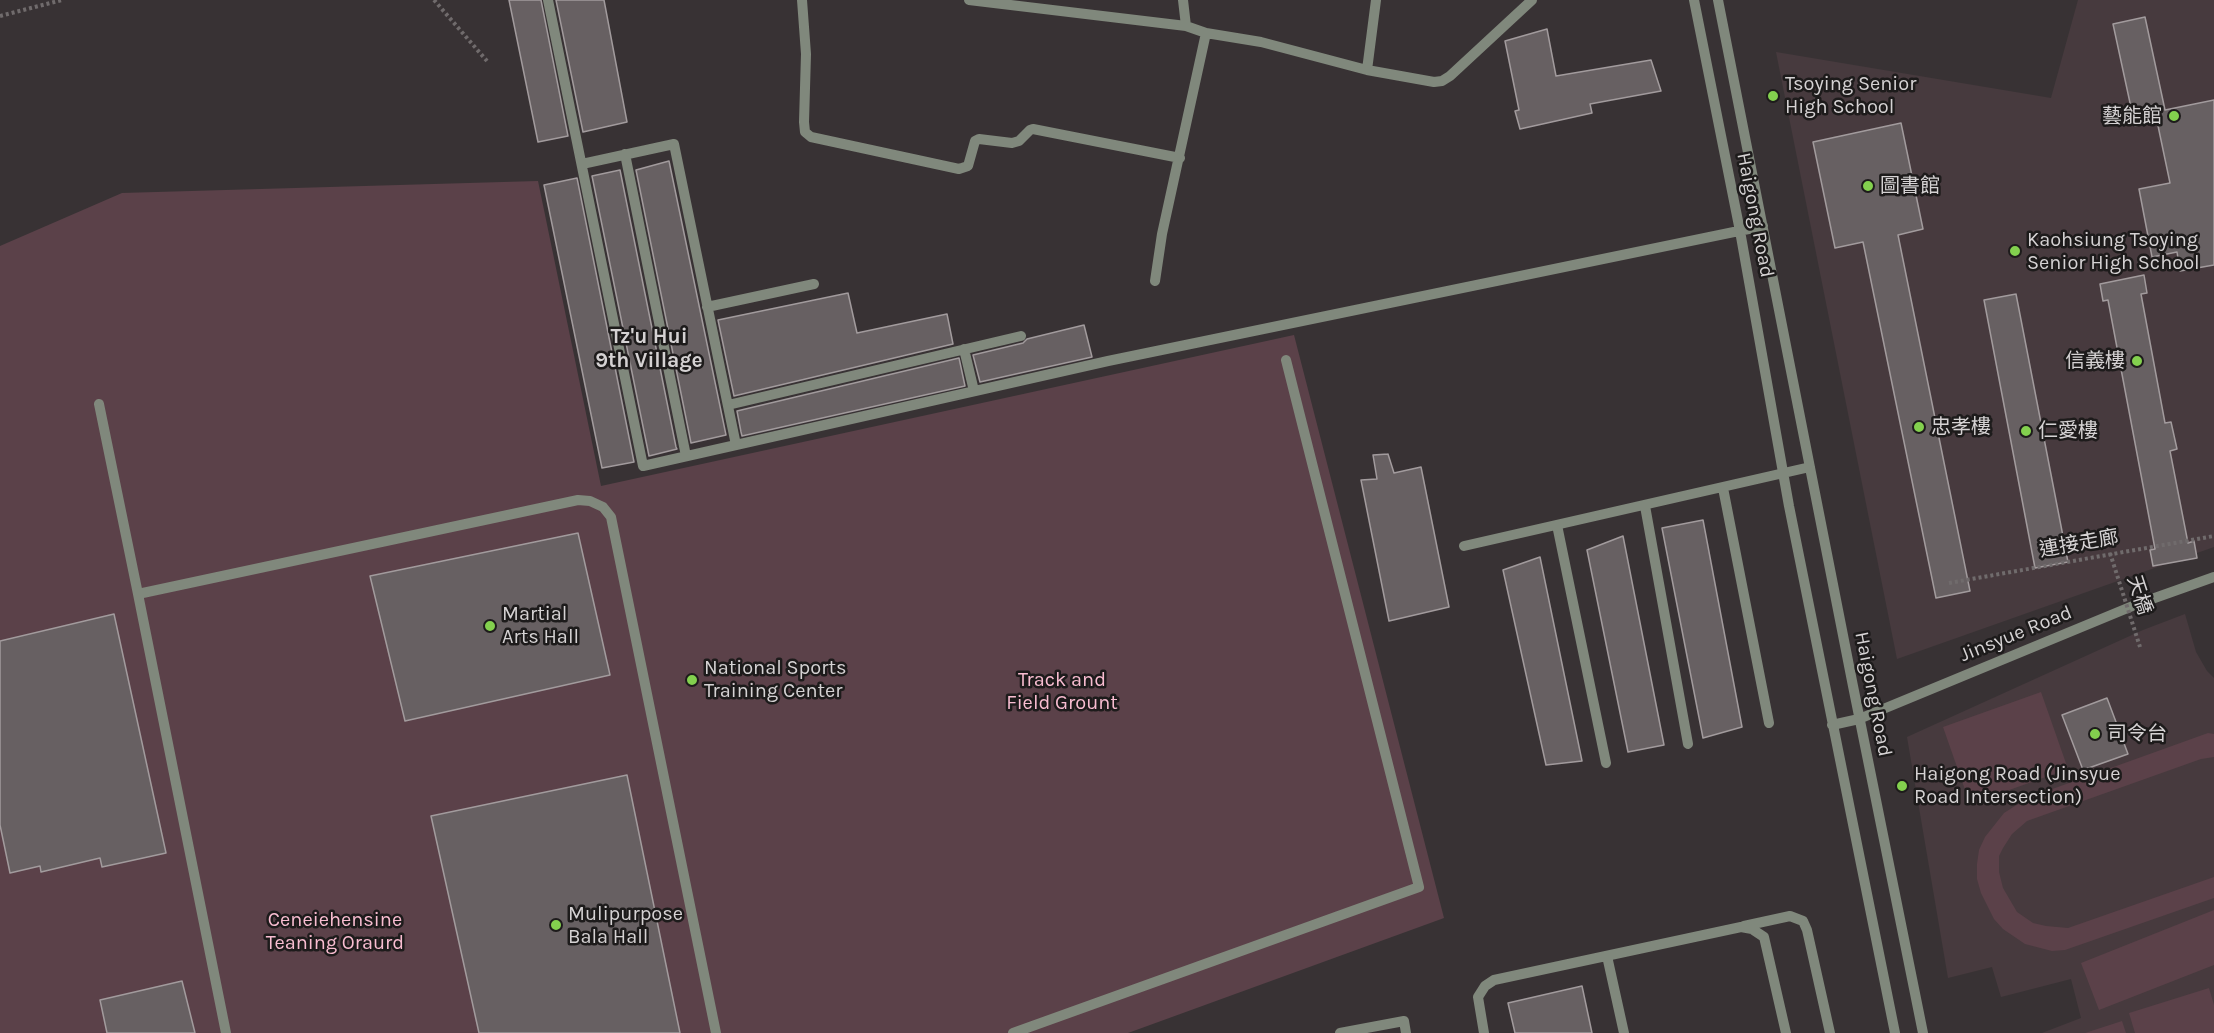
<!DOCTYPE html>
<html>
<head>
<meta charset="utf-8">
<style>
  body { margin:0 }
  canvas { display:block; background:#383234 }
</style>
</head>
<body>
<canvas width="2214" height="1033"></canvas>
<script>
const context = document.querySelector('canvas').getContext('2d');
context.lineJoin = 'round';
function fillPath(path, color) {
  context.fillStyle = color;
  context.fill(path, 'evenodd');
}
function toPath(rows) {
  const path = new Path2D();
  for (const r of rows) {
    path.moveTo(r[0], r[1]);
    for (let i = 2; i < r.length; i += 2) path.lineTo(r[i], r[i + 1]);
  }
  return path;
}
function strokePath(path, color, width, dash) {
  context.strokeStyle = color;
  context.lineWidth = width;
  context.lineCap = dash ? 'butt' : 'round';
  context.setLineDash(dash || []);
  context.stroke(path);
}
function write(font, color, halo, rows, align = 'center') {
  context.font = font + ' Karla,"Noto Sans TC",sans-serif';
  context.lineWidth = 5;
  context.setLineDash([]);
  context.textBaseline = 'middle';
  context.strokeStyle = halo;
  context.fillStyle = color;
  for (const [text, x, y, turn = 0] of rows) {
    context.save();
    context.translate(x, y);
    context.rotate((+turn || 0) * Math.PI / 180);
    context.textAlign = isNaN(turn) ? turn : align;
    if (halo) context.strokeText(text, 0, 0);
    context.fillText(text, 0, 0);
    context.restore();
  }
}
fillPath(toPath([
  [2078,0,2214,0,2214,547,1897,659,1776,52,2051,98],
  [2185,614,2196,652,2207,671,2214,678,2214,1033,2042,1033,2081,1018,2071,979,2001,997,1992,967,1948,978,1907,737,2143,630]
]), '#473a3e');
fillPath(toPath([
  [538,181,601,486,1294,335,1444,918,1128,1033,0,1033,0,246,122,193],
  [2041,692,2068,769,1970,804,1943,727],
  [2208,733,2214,734,2214,757,2201,759,2027,821,2012,834,2003,848,1999,856,1999,872,2003,888,2017,912,2033,923,2046,926,2068,928,2214,877,2214,898,2065,950,2052,951,2025,944,2003,929,1994,919,1981,893,1977,879,1977,864,1979,850,1985,837,2004,813,2015,806,2044,792],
  [2214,910,2214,965,2099,1010,2081,963],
  [2209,988,2214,1005,2214,1033,2135,1033,2129,1013],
  [2122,1021,2126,1033,2085,1033]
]), '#5b4149');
const building = toPath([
  [509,0,541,0,568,136,538,142,509,0],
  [556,0,604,0,627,122,583,132,556,0],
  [2145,17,2165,110,2214,100,2214,265,2180,271,2177,252,2152,257,2139,189,2170,183,2157,121,2135,126,2113,24,2145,17],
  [1547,29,1556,76,1651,60,1661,91,1590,104,1592,113,1520,129,1515,111,1519,110,1505,41,1547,29],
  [1901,123,1923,229,1898,235,1970,591,1936,598,1863,242,1835,248,1813,142,1901,123],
  [669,161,726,435,691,443,636,170,669,161],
  [620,170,676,447,677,449,649,456,592,176,620,170],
  [577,178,634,462,602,468,544,185,577,178],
  [2144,275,2147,293,2141,294,2165,423,2171,422,2177,449,2170,451,2188,543,2194,541,2197,558,2153,566,2150,550,2155,549,2108,300,2103,301,2100,284,2144,275],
  [848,293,857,333,947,314,953,344,734,396,718,320,848,293],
  [2016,294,2068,562,2035,568,1984,300,2016,294],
  [1084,325,1092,357,980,382,973,355,1023,343,1027,339,1084,325],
  [959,358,965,386,742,436,741,432,737,411,959,358],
  [1388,454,1394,473,1421,467,1449,607,1389,621,1361,480,1377,479,1373,455,1388,454],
  [1703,520,1742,727,1703,738,1662,528,1703,520],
  [578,533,610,675,405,721,370,576,578,533],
  [1623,536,1664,745,1628,752,1587,550,1623,536],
  [1540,557,1582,761,1546,765,1503,570,1540,557],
  [114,614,166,853,102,867,100,858,41,872,40,866,10,873,0,825,0,641,114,614],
  [2107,698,2128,754,2083,770,2062,715,2107,698],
  [627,775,680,1033,479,1033,431,816,627,775],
  [182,981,195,1033,107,1033,100,1000,182,981],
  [1582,986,1592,1033,1515,1033,1508,1003,1582,986]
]);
fillPath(building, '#676062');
strokePath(building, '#a29b9d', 1.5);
strokePath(toPath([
  [434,0,487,61],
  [0,16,62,0],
  [1949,583,2214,536]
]), '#706b6c', 4, [3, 3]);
strokePath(toPath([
  [548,0,643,466,1108,361,1763,226],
  [802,0,806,54,804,122,805,132,811,137,959,169,968,166,975,141,979,139,1012,143,1019,141,1030,130,1033,129,1180,158],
  [969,0,1186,26,1206,33,1261,42,1367,70,1434,82,1442,81,1450,76,1532,0],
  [1183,0,1186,26],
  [1694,0,1740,231,1789,506,1895,1033],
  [1718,0,1853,686,1923,1033],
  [1367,70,1376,0],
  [625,154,686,456],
  [582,164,674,144,736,445],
  [1155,281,1162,234,1206,33],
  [707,307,814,284],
  [964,349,974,391],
  [99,404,138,594],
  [728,405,1021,336],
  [1723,488,1769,723],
  [1645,506,1688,744],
  [1557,525,1606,763],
  [1464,546,1810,467],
  [1832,725,1859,719,2135,605,2214,577],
  [1744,926,1790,916,1803,921,1807,930,1830,1033],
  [1607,956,1624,1033],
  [226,1033,138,594,578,500,590,501,603,507,611,517,716,1033],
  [1013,1033,1419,887,1286,360],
  [1340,1033,1404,1021,1406,1033],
  [1484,1033,1478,997,1485,986,1494,980,1741,927,1752,929,1764,937,1786,1033]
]), '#80887c', 10);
strokePath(toPath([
  [2110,553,2140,647]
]), '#706b6c', 4, [3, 3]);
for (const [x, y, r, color] of [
  [1773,96,6,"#83d04e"],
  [2174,116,6,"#83d04e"],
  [1868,186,6,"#83d04e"],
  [2015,251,6,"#83d04e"],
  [2137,361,6,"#83d04e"],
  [1919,427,6,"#83d04e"],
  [2026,431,6,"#83d04e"],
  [490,626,6,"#83d04e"],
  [692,680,6,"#83d04e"],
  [2095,734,6,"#83d04e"],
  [1902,786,6,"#83d04e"],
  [556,925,6,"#83d04e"]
]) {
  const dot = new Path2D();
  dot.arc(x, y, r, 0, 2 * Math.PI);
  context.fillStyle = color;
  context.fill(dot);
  strokePath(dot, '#1d1b1b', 2);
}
write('20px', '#d5d2d3', '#1d1b1b', [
  ["Tsoying Senior",1785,84],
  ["High School",1785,107],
  ["藝能館",2162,116,"right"],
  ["圖書館",1880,186],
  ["Kaohsiung Tsoying",2027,240],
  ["Senior High School",2027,263],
  ["信義樓",2125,361,"right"],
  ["忠孝樓",1931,427],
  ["仁愛樓",2038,431],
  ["Martial",502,614],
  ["Arts Hall",502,637],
  ["National Sports",704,668],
  ["Training Center",704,691],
  ["司令台",2107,734],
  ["Haigong Road (Jinsyue",1914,774],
  ["Road Intersection)",1914,797],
  ["Mulipurpose",568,914],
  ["Bala Hall",568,937]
], 'left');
write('20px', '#d5d2d3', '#1d1b1b', [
  ["Haigong Road",1755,215,79],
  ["連接走廊",2079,544,-10],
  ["天橋",2139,595,72],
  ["Jinsyue Road",2016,634,-22],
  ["Haigong Road",1873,694,79]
]);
write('20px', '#f9bdd1', '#1d1b1b', [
  ["Track and",1062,680],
  ["Field Grount",1062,703],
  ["Ceneiehensine",335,920],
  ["Teaning Oraurd",335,943]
]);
write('bold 21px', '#d5d2d3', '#1d1b1b', [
  ["Tz'u Hui",649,337],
  ["9th Village",649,361]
]);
</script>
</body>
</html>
